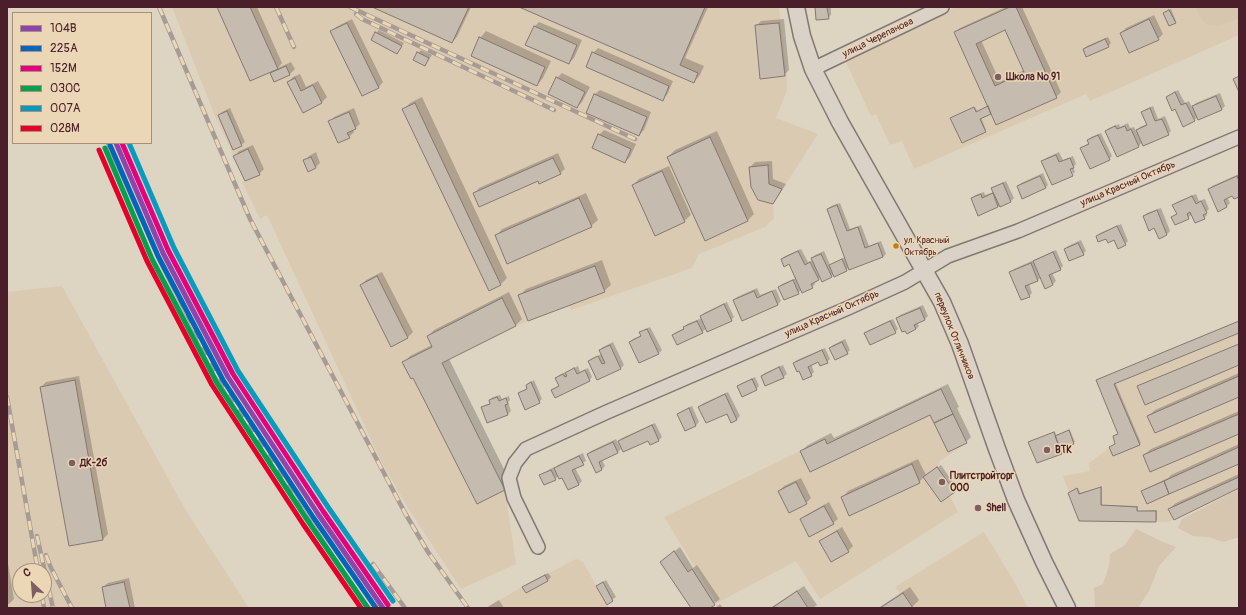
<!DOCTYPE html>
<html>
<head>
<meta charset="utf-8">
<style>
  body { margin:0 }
  #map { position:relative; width:1246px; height:615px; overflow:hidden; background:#ded4c2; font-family:Pangolin,sans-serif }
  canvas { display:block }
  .frame { position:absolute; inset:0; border:8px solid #4a1f2b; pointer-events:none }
  .legend { position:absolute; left:12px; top:12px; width:140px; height:132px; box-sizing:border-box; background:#ebd7b5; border:1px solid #ab8d7e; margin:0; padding:5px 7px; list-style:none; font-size:12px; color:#4a1f2b }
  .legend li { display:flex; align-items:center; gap:8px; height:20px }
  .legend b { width:20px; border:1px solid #ab8d7e }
  .north { position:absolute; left:12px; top:563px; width:40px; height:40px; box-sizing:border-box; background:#ebd7b5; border:1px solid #ab8d7e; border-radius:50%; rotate:334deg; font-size:11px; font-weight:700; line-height:16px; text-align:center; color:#4a1f2b }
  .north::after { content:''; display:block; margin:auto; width:14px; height:18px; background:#7e5e60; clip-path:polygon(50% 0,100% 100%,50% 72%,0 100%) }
</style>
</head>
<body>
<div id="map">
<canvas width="1246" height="615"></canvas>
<div class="frame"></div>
<ul class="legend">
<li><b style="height:5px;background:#8e44ad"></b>104В</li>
<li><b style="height:5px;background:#0065bd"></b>225А</li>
<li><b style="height:5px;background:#e5007d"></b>152М</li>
<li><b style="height:5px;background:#049f4f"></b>030C</li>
<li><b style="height:5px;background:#079bbe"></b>007А</li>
<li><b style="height:5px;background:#e4002b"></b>028М</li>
</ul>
<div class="north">С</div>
</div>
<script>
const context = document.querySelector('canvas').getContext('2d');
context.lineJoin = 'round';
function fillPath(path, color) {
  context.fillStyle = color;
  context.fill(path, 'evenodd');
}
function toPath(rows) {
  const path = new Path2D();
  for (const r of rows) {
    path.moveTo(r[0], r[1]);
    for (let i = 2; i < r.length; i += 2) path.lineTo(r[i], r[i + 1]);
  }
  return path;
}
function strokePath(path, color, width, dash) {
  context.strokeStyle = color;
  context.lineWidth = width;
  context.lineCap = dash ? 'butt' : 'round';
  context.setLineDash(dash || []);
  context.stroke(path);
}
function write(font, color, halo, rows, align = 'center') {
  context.font = font + ' Pangolin,sans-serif';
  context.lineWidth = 3;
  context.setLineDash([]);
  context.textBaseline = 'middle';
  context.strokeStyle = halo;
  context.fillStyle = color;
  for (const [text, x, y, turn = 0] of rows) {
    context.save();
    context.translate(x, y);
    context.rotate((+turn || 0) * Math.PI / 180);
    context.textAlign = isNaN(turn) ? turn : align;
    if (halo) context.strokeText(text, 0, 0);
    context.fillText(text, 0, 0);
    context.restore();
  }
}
fillPath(toPath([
  [172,7,779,7,787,77,787,90,776,118,818,134,773,204,774,218,765,227,699,254,692,268,571,310,569,306,528,321,516,326,442,363,505,490,516,564,461,589,408,508,380,459,267,215,260,219,242,182,245,181,215,116],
  [956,7,1239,7,1239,35,1090,101,1086,94,914,169,902,141,890,145,876,114,871,116,845,60],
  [62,286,185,509,249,608,7,608,7,292],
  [20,571,44,571,44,595,20,595],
  [1239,321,1239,488,1174,520,1167,522,1079,521,1063,476,1090,471,1089,463,1115,444,1113,436,1118,433,1096,380],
  [941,389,967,443,940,461,937,469,958,512,820,599,796,561,717,603,664,517,825,439,828,444],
  [984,532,1015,583,1028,608,912,608,895,587],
  [576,559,583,562,609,608,486,608,522,587]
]), '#dbcab2');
fillPath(toPath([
  [1196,7,1239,7,1239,18,1218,26,1209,25,1203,21,1198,14],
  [1239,489,1239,537,1224,542,1208,537,1193,536,1178,528,1182,519],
  [1136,529,1163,542,1176,547,1159,566,1149,591,1138,608,1095,608,1094,588,1103,584,1109,566,1110,554,1125,545]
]), '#d6c5af');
fillPath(toPath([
  [218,7,257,7,282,63,278,68,291,62,295,69,290,74,275,81,271,74,276,69],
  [375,7,471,7,457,37,452,42],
  [522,7,708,7,685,58,704,66,700,75,694,82],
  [816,7,831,7,831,15,828,18],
  [1006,7,1022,7,1061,92,1056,97,992,112,981,117,986,130,985,131,952,118,975,107,977,111,989,106,955,32,960,28],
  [1005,29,1024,70,1000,82,981,40],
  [1171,9,1176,21,1175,22,1164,13],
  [1154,15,1163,34,1158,39,1121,33,1126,28],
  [352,19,383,82,379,87,362,95,331,32,336,27],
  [784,19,789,70,784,75,756,26,761,21],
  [539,22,582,40,574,58,569,63,534,27],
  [379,30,404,43,397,53,376,33],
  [486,31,551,61,543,78,537,85,480,38],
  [1108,37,1111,43,1108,47,1084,49,1087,46],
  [598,48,673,81,667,95,662,99,593,53],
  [421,50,432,55,425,65,418,53],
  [562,73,590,87,582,102,577,107,557,78],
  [300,74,306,87,318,81,327,97,322,102,303,112,288,82,293,77],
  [600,90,651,112,644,130,639,135,587,112,595,94],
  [1178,90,1185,103,1189,101,1192,107,1196,103,1220,93,1225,106,1222,109,1198,119,1198,117,1194,120,1175,108,1167,97],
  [422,97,507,278,501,284,404,109,410,103],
  [1153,106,1158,119,1165,116,1171,131,1168,134,1142,142,1139,146,1117,156,1106,131,1109,128,1119,124,1120,127,1128,123,1130,128,1134,127,1136,131,1140,127,1147,124,1142,112,1146,109],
  [230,108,245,142,241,145,219,115,222,112],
  [354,108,360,124,353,130,354,132,349,137,330,122,334,117],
  [604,130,636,144,630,157,625,162,599,135],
  [717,131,754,214,748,220,668,157,675,150],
  [1101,133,1112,156,1109,159,1081,148,1089,143,1088,141,1091,137],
  [253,145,264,169,259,174,235,156,239,151],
  [316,152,320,163,316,167,304,161,309,156],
  [1059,152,1063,160,1073,156,1076,164,1073,167,1075,172,1073,174,1069,164,1043,161,1046,158],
  [558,153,565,169,560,173,539,180,475,193,479,188],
  [772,161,773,179,786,184,777,198,773,203,750,167,755,162],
  [669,166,691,215,684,221,633,185,639,179],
  [1043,173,1048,185,1045,188,1018,186,1021,183],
  [1239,174,1239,196,1233,195,1227,197,1230,203,1227,206,1218,210,1209,189,1212,186],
  [1006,181,1014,198,1011,201,979,215,972,199,975,195,984,192,985,195,994,192,993,189,996,186],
  [586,193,598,220,591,226,496,236,502,229],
  [1196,194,1199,201,1205,199,1209,209,1206,212,1207,215,1204,218,1192,214,1188,218,1173,217,1177,213,1174,205,1177,202],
  [840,203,850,229,861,225,869,246,881,241,886,254,883,257,849,267,846,270,834,274,831,277,821,277,814,282,815,284,812,287,802,289,798,293,779,287,782,284,796,278,789,263,782,259,785,256,801,249,808,262,813,260,812,258,815,255,824,251,830,265,845,257,828,209,831,206],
  [1161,208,1170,231,1167,234,1159,237,1155,227,1144,216,1147,213],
  [1121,224,1128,241,1125,244,1114,239,1097,236,1100,233],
  [1081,240,1086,251,1083,254,1065,249,1068,246],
  [1056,250,1063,266,1060,269,1052,273,1056,281,1053,284,1041,277,1038,280,1029,284,1032,293,1029,296,1011,272,1014,269],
  [602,260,611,285,604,291,520,295,526,289],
  [382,272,413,332,408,337,391,345,361,285,366,280],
  [757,288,760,295,776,289,781,301,778,304,742,320,734,300,737,297],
  [509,292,522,319,516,325,449,359,511,483,505,489,403,363,410,356,432,345,428,336,434,330],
  [727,302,734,317,731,320,707,328,702,332,673,335,676,332,685,328,687,324,702,318,701,316,704,313],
  [923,305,928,316,925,319,917,323,919,326,916,329,897,318,900,315],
  [893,319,898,329,895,332,866,333,869,330],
  [1239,321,1239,331,1115,382,1141,443,1114,455,1116,443,1114,436,1119,433,1097,380],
  [650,327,662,350,659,353,630,342,633,339,642,335,641,333,644,330],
  [845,339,850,350,847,353,830,348,833,345],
  [613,342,624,365,621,368,597,379,589,361,592,358,602,354,600,350,603,347],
  [825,348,830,359,827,362,819,361,811,364,814,372,811,375,794,363,797,360],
  [783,365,787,374,783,377,766,385,762,376,765,373],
  [578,366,580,372,588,368,592,377,589,380,552,390,559,385,556,378,559,375],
  [1239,373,1239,396,1148,416,1155,410],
  [79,376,108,534,103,539,70,545,41,387,46,382],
  [755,377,759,386,756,389,739,386,742,383],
  [534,380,542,399,539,402,519,393,528,388,527,385],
  [948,384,959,407,957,408,971,437,966,442,930,413,811,471,801,451,808,445,831,433,834,438],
  [728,392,740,416,737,419,732,422,727,412,699,407,702,404],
  [500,395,502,399,509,396,510,400,508,402,511,411,508,414,487,422,482,408,485,405,491,403,490,400,493,397],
  [692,406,699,422,696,425,685,430,679,414,682,411],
  [1239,411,1239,433,1144,455,1151,449],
  [655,423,662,437,659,440,651,444,648,439,619,441,622,438],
  [1070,430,1075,442,1061,448,1062,452,1061,453,1030,442,1055,432,1056,435],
  [616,439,621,449,618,452,602,460,605,466,602,469,588,454,591,451],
  [1239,444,1239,463,1142,492,1145,489,1168,478,1171,475],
  [583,453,586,461,575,468,582,481,579,484,569,489,563,476,558,476,555,479,540,476,543,473,554,467,555,468,558,465],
  [918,459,926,475,941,465,957,488,954,491,924,477,919,482,842,498,848,491],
  [1239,474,1239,487,1169,509,1176,503],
  [801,478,811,498,806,503,779,491,784,486],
  [1102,487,1102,505,1138,506,1138,511,1157,510,1157,520,1155,521,1080,520,1069,493,1078,488,1080,493],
  [829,502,838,519,833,523,801,520,806,515],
  [842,527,853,546,848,551,832,561,821,542,826,537],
  [680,547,693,568,697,565,720,599,709,608,692,608,661,562],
  [7,557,14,599,9,604,7,604],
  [548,573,551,577,548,580,526,591,524,587,527,584],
  [129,578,135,608,107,608,103,587,108,583],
  [606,580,616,597,607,603,598,586],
  [804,586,817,605,813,608,770,608],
  [910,587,919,600,912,607,910,608,878,608],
  [499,600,504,608,487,608,489,606],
  [720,604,723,608,715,608]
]), '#0003');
const building = toPath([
  [217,7,250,7,278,69,250,81,217,7],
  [372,7,469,7,452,43,372,7],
  [519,7,705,7,680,65,698,73,694,83,519,7],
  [815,7,827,7,829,19,816,20,815,7],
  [1010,7,1016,7,1057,98,996,125,954,32,1010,7],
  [1005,30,1024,72,995,86,976,44,1005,30],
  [1169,10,1176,23,1169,26,1163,13,1169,10],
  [1149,19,1159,40,1129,53,1120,33,1149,19],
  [347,23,379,88,362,96,330,31,347,23],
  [779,23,785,76,760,79,755,25,779,23],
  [534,26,577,45,569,64,525,45,534,26],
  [375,32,402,46,397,54,371,40,375,32],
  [479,37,545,67,537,86,471,56,479,37],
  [1105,39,1109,47,1086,57,1083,49,1105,39],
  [417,52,429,58,425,66,413,60,417,52],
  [592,52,669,86,663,101,586,67,592,52],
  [286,66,290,75,274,82,270,73,286,66],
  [1239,76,1239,92,1233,79,1239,76],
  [556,77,585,92,577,108,548,94,556,77],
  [295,78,301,91,313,85,322,103,303,113,287,82,295,78],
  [1175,92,1181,105,1186,103,1195,121,1183,127,1175,109,1172,111,1166,97,1175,92],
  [594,94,647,117,639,136,586,113,594,94],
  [1216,96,1222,110,1198,120,1192,106,1216,96],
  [415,103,501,285,489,291,402,109,415,103],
  [988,106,991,114,980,119,986,132,962,143,950,118,974,107,976,112,988,106],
  [1150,108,1155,121,1162,119,1169,135,1143,146,1136,130,1147,125,1141,112,1150,108],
  [227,111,242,146,233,150,218,115,227,111],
  [349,112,356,129,347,133,350,138,338,143,328,121,349,112],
  [1115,126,1117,129,1125,126,1127,131,1131,129,1139,147,1117,157,1105,131,1115,126],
  [598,134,631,149,625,163,592,148,598,134],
  [1098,135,1110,160,1090,169,1080,148,1089,144,1087,140,1098,135],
  [710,137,748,221,705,241,667,157,710,137],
  [248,149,260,175,245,181,233,156,248,149],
  [1056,155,1059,162,1070,158,1074,168,1070,169,1073,176,1052,185,1041,161,1056,155],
  [311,157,316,168,308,172,303,160,311,157],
  [553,158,561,174,539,184,538,181,479,207,473,193,553,158],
  [768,165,769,184,782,189,773,204,758,200,751,187,749,167,768,165],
  [662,171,685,222,655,236,632,185,662,171],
  [1040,176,1046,188,1022,199,1017,186,1040,176],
  [1237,176,1239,181,1239,197,1234,199,1232,196,1224,200,1227,207,1218,212,1208,189,1237,176],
  [1003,183,1011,202,1000,207,991,188,1003,183],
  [993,193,998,207,978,216,971,198,981,194,982,198,993,193],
  [1192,196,1196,204,1201,201,1207,213,1203,215,1205,219,1195,223,1190,212,1187,214,1189,219,1175,225,1171,217,1177,214,1172,205,1192,196],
  [579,198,592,227,507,264,495,235,579,198],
  [837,205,847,231,858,227,865,248,878,243,883,257,849,270,827,209,837,205],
  [1157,210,1167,235,1159,239,1154,228,1149,231,1143,216,1157,210],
  [1117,226,1126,245,1118,249,1114,240,1108,243,1106,239,1098,242,1096,236,1117,226],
  [1078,243,1084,255,1069,261,1064,249,1078,243],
  [798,251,805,265,810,262,819,280,811,284,813,288,802,293,789,264,784,267,781,259,798,251],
  [1053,252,1061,270,1049,275,1053,285,1045,289,1033,261,1053,252],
  [821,254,832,277,822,282,811,258,821,254],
  [842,259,847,271,834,277,829,265,842,259],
  [1031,263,1038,281,1025,286,1030,297,1021,300,1009,272,1031,263],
  [595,266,605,292,528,321,518,295,595,266],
  [377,276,408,338,391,347,360,285,377,276],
  [793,280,799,294,784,300,778,287,793,280],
  [754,291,757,298,772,291,778,305,742,321,733,300,754,291],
  [502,298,516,326,442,363,505,490,477,504,413,378,411,379,402,362,432,347,427,336,502,298],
  [724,304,732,321,707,332,700,316,724,304],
  [920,308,925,320,914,325,916,329,907,334,905,331,902,332,896,318,920,308],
  [697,321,703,333,677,345,672,335,684,329,683,327,697,321],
  [890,321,896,333,870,345,864,333,890,321],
  [1239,321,1239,333,1114,384,1140,445,1113,456,1109,447,1115,444,1113,436,1118,434,1096,380,1239,321],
  [647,329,659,354,639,363,629,342,641,336,639,332,647,329],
  [842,342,848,354,835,360,829,348,842,342],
  [1239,344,1239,365,1145,405,1137,386,1239,344],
  [610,345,621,369,597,380,588,361,598,356,602,364,605,363,599,350,610,345],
  [822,350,828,363,820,366,818,362,808,367,812,376,803,380,799,371,797,372,793,363,822,350],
  [779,367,784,378,765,386,761,376,779,367],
  [574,368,577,374,585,370,590,381,555,398,551,390,559,386,555,378,563,374,565,377,567,376,565,373,574,368],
  [1239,376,1239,397,1155,433,1147,416,1239,376],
  [752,379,757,390,742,397,737,386,752,379],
  [75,380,103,540,69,546,40,387,75,380],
  [531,382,540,403,525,410,518,393,527,389,526,385,531,382],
  [941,389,953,414,934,423,930,415,810,472,800,451,825,439,827,444,941,389],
  [725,394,737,420,731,423,727,414,706,423,698,407,725,394],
  [497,397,499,401,506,398,508,404,505,405,508,415,487,423,481,407,490,404,489,400,497,397],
  [689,408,696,426,685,431,677,414,689,408],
  [953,414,967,443,948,452,934,423,953,414],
  [1239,414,1239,434,1150,472,1143,455,1239,414],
  [652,425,659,441,650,445,648,441,623,452,618,441,652,425],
  [1069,430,1074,444,1060,449,1055,436,1069,430],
  [1054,432,1062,454,1037,463,1028,442,1054,432],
  [613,442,618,453,599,462,602,470,596,473,587,454,613,442],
  [1239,447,1239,464,1169,494,1164,481,1239,447],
  [579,456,584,465,572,470,579,485,568,490,562,478,559,479,554,468,579,456],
  [912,464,920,483,849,516,841,497,912,464],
  [937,467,955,492,941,502,923,477,937,467],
  [551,470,556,480,544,485,539,475,551,470],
  [1239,477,1239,488,1174,520,1168,509,1239,477],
  [1164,481,1169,494,1147,504,1141,491,1164,481],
  [796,482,807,504,789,513,778,491,796,482],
  [1101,487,1101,505,1137,507,1137,511,1156,511,1156,522,1079,521,1068,493,1077,488,1079,494,1101,487],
  [824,506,834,524,809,537,800,519,824,506],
  [837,531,849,552,831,562,819,541,837,531],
  [674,551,688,572,692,569,715,605,710,608,691,608,660,562,674,551],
  [545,575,548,581,526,593,522,587,545,575],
  [124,582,130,608,106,608,102,587,124,582],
  [603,582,613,601,607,605,596,586,603,582],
  [797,591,808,608,772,608,797,591],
  [903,593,913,608,880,608,903,593]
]);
fillPath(building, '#c5bcaf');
strokePath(building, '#857872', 1);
const minor = toPath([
  [813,69,942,7],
  [538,547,514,498,509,478,515,463,526,449,607,412,848,308,905,282,948,256,1018,231,1239,137]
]);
const major = toPath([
  [796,7,802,36,813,69,840,122,942,302,960,344,997,449,1016,500,1044,562,1067,608]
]);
strokePath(minor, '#857872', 16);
strokePath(major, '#857872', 19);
strokePath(minor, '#dad2c6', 13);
strokePath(major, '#dad2c6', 16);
const rail = toPath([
  [159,7,250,219,405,513,428,552,468,608],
  [276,7,294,47],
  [350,7,635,139],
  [356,14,362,19,554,110],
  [108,143,161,263,217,374,305,514,367,608],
  [7,397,38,571],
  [37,536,53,608],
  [46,555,51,568,72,608],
  [373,564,405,608],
  [42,595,44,608]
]);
strokePath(rail, '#a69c95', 4.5);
strokePath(rail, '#ebd7b5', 3, [9]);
strokePath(toPath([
  [116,143,163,253,228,377,318,514,383,608]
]), '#8e44ad', 5);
strokePath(toPath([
  [110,145,158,256,223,380,313,517,376,608]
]), '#0065bd', 5);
strokePath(toPath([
  [122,143,168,250,233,374,323,511,388,605]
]), '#e5007d', 5);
strokePath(toPath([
  [105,148,152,259,217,383,308,521,368,608]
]), '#049f4f', 5);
strokePath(toPath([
  [129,143,174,248,238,371,328,507,393,601]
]), '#079bbe', 5);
strokePath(toPath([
  [99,150,147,261,212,385,303,524,361,608]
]), '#e4002b', 5);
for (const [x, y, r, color] of [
  [998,77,4,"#7e5e60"],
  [896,246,3.5,"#c37e0d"],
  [1047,450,4,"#7e5e60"],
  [72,463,4,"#7e5e60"],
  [942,482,4,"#7e5e60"],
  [978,508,4,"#7e5e60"]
]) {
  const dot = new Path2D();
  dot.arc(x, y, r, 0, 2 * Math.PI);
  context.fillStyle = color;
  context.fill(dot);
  strokePath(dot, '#ebd7b5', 1.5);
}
write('9px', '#4a1f2b', '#ebd7b5', [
  ["ул. Красный",904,241],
  ["Октябрь",904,253]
], 'left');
write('10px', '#4a1f2b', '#ebd7b5', [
  ["улица Черепанова",878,38,-26],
  ["улица Красный Октябрь",1128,184,-23],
  ["улица Красный Октябрь",832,314,-24],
  ["переулок Отличников",954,336,68]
]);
write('bold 10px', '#4a1f2b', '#ebd7b5', [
  ["Школа № 91",1006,77],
  ["ВТК",1055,450],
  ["ДК-2б",80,463],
  ["Плитстройторг",950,476],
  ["ООО",950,488],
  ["Shell",986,508]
], 'left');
</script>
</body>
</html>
